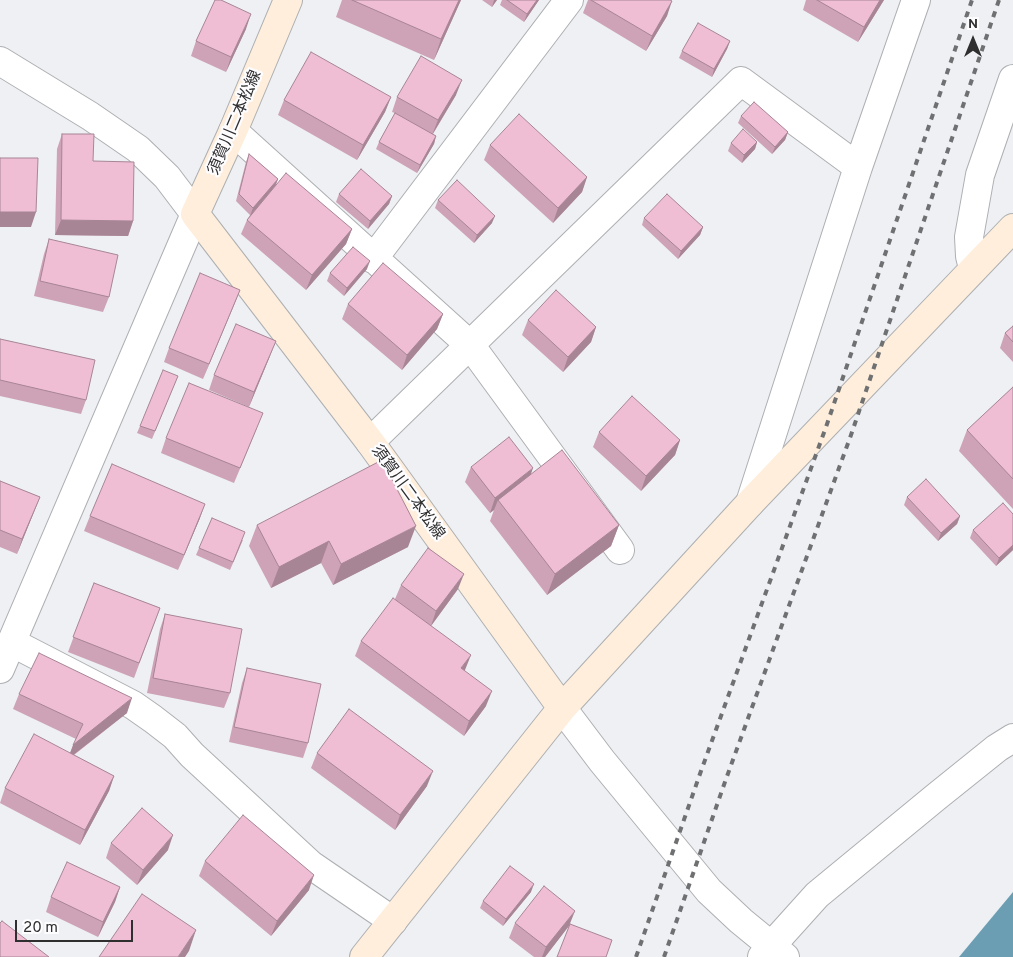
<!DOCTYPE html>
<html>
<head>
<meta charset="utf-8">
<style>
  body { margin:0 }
  #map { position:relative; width:1013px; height:957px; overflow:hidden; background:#eef0f3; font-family:Overpass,sans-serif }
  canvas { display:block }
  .north { position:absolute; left:948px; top:15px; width:50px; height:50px; -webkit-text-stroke:4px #fdfdff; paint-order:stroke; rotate:0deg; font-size:14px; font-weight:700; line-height:20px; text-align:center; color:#2f2f30 }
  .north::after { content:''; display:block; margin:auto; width:18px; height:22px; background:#2f2f30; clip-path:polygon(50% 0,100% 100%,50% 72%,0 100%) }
  .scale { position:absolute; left:15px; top:920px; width:118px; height:22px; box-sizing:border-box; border:2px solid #2f2f30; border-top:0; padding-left:6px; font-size:15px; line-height:18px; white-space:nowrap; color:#2f2f30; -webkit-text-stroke:4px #fdfdff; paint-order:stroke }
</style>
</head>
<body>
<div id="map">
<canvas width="1013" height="957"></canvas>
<div class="north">N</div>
<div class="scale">20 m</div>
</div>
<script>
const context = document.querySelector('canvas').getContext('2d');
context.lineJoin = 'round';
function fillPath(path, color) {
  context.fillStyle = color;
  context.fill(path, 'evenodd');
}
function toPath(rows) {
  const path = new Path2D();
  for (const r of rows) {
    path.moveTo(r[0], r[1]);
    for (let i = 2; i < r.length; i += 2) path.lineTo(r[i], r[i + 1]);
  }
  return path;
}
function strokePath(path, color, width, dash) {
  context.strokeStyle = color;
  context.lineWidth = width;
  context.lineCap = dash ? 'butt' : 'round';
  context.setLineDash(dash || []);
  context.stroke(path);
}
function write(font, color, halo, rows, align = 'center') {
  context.font = font + ' Overpass,"Noto Sans JP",sans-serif';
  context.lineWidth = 4.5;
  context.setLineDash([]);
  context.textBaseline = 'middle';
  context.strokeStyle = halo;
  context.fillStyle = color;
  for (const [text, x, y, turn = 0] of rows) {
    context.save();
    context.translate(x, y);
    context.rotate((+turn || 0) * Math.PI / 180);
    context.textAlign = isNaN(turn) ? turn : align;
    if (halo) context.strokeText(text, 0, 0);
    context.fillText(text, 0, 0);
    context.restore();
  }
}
fillPath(toPath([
  [1013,892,1013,957,959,957]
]), '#6b9eb3');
const street = toPath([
  [0,61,90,116,138,149,167,177,195,214,0,669],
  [233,131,471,346,620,550],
  [373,259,569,0],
  [973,268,970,256,969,237,980,175,1013,79],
  [370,442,741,81,858,167],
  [750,503,858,167,916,0],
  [11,642,133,705,153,719,175,736,192,755,311,865,393,921],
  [562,708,602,761,709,891,741,921,785,957],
  [762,957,772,945,817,895,936,797,997,748,1013,738]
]);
const secondary = toPath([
  [288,0,233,131,195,214,370,442,562,708],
  [364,957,562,708,750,503,1013,228]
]);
strokePath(street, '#adafb2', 30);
strokePath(secondary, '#adafb2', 30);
strokePath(street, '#fff', 28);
strokePath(secondary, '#feeedb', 28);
strokePath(toPath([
  [636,957,701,771,826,427,972,0],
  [664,957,726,779,851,435,999,0]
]), '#6f7072', 4, [6, 6]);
fillPath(toPath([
  [342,0,461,0,434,60,336,17],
  [482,0,497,0,492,7],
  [502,0,539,0,524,22,500,5],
  [588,0,670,0,667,16,646,51,583,13],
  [806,0,884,0,858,42,803,10],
  [246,29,226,72,191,56,196,41],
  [730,41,727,49,712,77,679,58,682,51],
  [456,95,433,134,436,136,434,144,417,173,376,149,379,142,395,113,392,112,397,97],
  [391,97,385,112,357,160,278,115,284,100],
  [741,116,788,132,785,140,772,154,738,123],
  [62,134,93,161,133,221,128,236,55,235,57,149],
  [757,142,755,149,742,163,728,151,731,143],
  [490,145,587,177,582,192,553,223,484,160],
  [249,154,278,179,276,185,352,229,346,244,306,290,241,234,247,220,250,215,236,201,246,162],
  [339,194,392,196,389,204,368,229,336,202],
  [438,200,492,223,474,243,435,208],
  [644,218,703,227,700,235,678,259,642,225],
  [49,239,109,297,103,312,34,296,44,254],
  [367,269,344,296,327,281,330,273],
  [240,290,234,305,203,379,164,362,169,348],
  [348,304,443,314,437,329,402,370,342,319],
  [528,320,596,327,591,342,563,372,522,335],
  [1013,326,1013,362,1000,348,1005,333],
  [0,339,86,400,81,414,0,396],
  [270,356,249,407,209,390,214,375],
  [178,376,152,439,137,433,140,426],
  [1013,387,1013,509,959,451,967,430],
  [257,428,234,483,161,453,166,438],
  [599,432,680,440,675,455,641,491,593,447],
  [471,467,531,474,619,525,611,546,547,595,490,521,494,510,490,513,465,482],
  [0,481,40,497,17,554,0,547],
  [907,497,960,516,957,524,938,541,904,505],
  [1013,514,1013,550,996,566,970,538,973,530],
  [90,516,200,518,178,570,84,531],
  [257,525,408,547,333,585,321,563,271,588,249,546],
  [243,540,230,570,196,555,199,548],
  [94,583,160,608,134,678,68,652],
  [401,585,458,589,431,626,465,670,464,671,486,706,464,736,355,656,361,641,395,599],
  [165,614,230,693,224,708,147,693,160,629],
  [247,668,308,743,303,758,229,742,242,683],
  [19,694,127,713,74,755,114,776,109,791,80,845,0,803,5,788,70,753,76,739,13,709],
  [317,753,427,786,395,830,311,768],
  [111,843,168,850,137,885,106,858],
  [205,861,309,890,271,936,199,876],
  [120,887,115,902,98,937,46,912,51,897],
  [531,892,503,926,480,908,483,901],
  [515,923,570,924,545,957,534,957,509,938]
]), '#cea3b7');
fillPath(toPath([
  [459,0,461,0,434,60,441,39],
  [494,0,497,0,492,7],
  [537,0,539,0,524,22,527,14],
  [880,0,884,0,858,42,864,27],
  [672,1,667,16,646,51,652,36],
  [251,14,246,29,226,72,231,57],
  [730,41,727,49,712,77,714,69],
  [462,80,456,95,432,135,438,120],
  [391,97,385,112,357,160,363,145],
  [788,132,785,140,772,154,775,147],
  [436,136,434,144,417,173,420,165],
  [757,142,755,149,742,163,744,155],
  [587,177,582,192,553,223,558,208],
  [278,179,275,186,250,216,253,208],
  [392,196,389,204,368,229,370,221],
  [0,212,36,212,31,227,0,227],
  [495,216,492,223,474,243,477,235],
  [61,220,133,221,128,236,55,235],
  [703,227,700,235,678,259,681,251],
  [352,229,346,244,306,290,312,275],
  [370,261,367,269,344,296,347,288],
  [240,290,234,305,203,379,209,364],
  [443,314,437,329,402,370,407,355],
  [596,327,591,342,563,372,568,357],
  [276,341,270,356,249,407,254,392],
  [680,440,675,455,641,491,646,476],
  [533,468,528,483,498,500,494,510,490,513,495,498],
  [40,497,34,512,17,554,22,539],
  [205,504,200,518,178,570,184,555],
  [960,516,957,524,938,541,941,533],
  [619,525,611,546,547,595,555,574],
  [416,526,408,547,333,585,341,564],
  [329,541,321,563,271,588,279,567],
  [1013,545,1013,550,996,566,999,558],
  [464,574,458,589,431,626,436,611],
  [471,655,465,670,455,683,461,668],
  [492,691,486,706,464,736,469,721],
  [132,698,127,713,68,759,73,745],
  [433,771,427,786,395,830,400,815],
  [114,776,109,791,80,845,85,830],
  [173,835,168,850,137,885,143,870],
  [314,875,309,890,271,936,277,921],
  [534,884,531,892,503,926,506,919],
  [120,887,115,902,98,937,103,922],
  [575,911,569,926,545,957,542,957,546,947],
  [196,930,189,951,185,957,178,957]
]), '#a78595');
const building = toPath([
  [215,0,221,0,251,14,231,57,196,41,215,0],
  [352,0,459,0,441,39,352,0],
  [507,0,537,0,527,14,507,0],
  [591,0,670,0,672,1,652,36,591,0],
  [817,0,880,0,864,27,817,0],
  [698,23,730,41,714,69,682,51,698,23],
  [311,52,391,97,363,145,284,100,311,52],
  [421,56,462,80,438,120,397,97,421,56],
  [754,102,788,132,775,147,741,116,754,102],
  [395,113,436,136,420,165,379,142,395,113],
  [519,114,587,177,558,208,490,145,519,114],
  [743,129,757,142,744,155,731,143,743,129],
  [62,134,94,134,93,161,134,162,133,221,61,220,62,134],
  [249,154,278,179,253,208,239,194,249,154],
  [0,158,38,158,36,212,0,212,0,158],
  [361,169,392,196,370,221,339,194,361,169],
  [286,173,352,229,312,275,247,220,286,173],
  [457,180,495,216,477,235,438,200,457,180],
  [667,194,703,227,681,251,644,218,667,194],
  [49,239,118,255,109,297,40,281,49,239],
  [353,247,370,261,347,288,330,273,353,247],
  [383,263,443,314,407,355,348,304,383,263],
  [200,273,240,290,209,364,169,348,200,273],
  [556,290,596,327,568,357,528,320,556,290],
  [236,324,276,341,254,392,214,375,236,324],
  [1013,326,1013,342,1005,333,1013,326],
  [0,339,95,360,86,400,0,380,0,339],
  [163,370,178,376,155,431,140,426,163,370],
  [189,383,263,413,240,468,166,438,189,383],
  [1013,387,1013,479,967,430,1013,387],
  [632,396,680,440,646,476,599,432,632,396],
  [509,437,533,468,495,498,471,467,509,437],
  [562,450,619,525,555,574,498,500,562,450],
  [382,460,416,526,341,564,329,541,279,567,257,525,382,460],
  [112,464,205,504,184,555,90,516,112,464],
  [926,479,960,516,941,533,907,497,926,479],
  [0,481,40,497,22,539,0,530,0,481],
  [1003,503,1013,514,1013,545,999,558,973,530,1003,503],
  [212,518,245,532,233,562,199,548,212,518],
  [428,548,464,574,436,611,401,585,428,548],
  [94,583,160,608,139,663,73,637,94,583],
  [393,598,471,655,461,668,492,691,469,721,361,641,393,598],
  [165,614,242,629,230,693,153,678,165,614],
  [39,653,132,698,73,745,83,724,19,694,39,653],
  [247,668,321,684,308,743,234,727,247,668],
  [349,709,433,771,400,815,317,753,349,709],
  [34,734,114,776,85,830,5,788,34,734],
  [142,808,173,835,143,870,111,843,142,808],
  [243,815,314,875,277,921,205,861,243,815],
  [67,862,120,887,103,922,51,897,67,862],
  [510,866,534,884,506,919,483,901,510,866],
  [544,886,575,911,546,947,515,923,544,886],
  [142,894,196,930,178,957,99,957,142,894],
  [2,921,49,957,0,957,0,923,2,921],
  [570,924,612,940,606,957,557,957,570,924]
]);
fillPath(building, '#efbed5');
strokePath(building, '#a78595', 1);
write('16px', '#2f2f30', '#fdfdff', [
  ["須賀川二本松線",236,123,-67],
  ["須賀川二本松線",407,493,54]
]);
</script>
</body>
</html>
